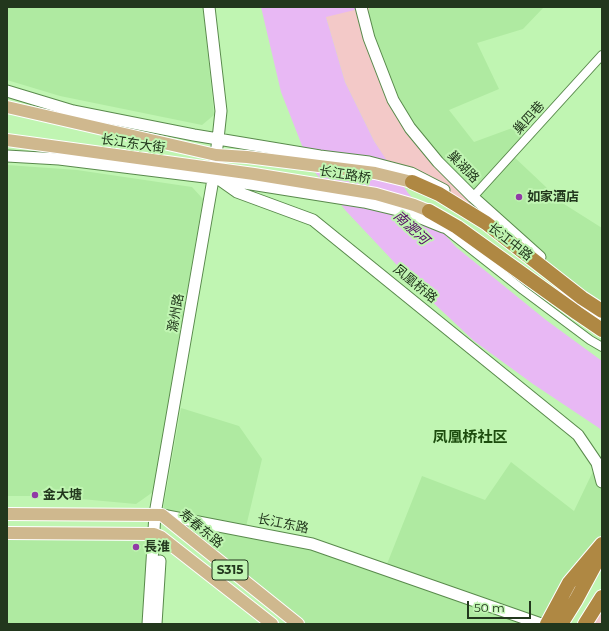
<!DOCTYPE html>
<html>
<head>
<meta charset="utf-8">
<style>
  body { margin:0 }
  #map { position:relative; width:609px; height:631px; overflow:hidden; background:#c0f5b2; font-family:Montserrat,sans-serif }
  canvas { display:block }
  .frame { position:absolute; inset:0; border:8px solid #22371d; pointer-events:none }
  .scale { position:absolute; left:467px; top:601px; width:64px; height:18px; box-sizing:border-box; border:2px solid #22371d; border-top:0; padding-left:5px; font-size:12px; line-height:14px; white-space:nowrap; color:#22371d; -webkit-text-stroke:3px #c0f5b2; paint-order:stroke }
</style>
</head>
<body>
<div id="map">
<canvas width="609" height="631"></canvas>
<div class="frame"></div>
<div class="scale">50 m</div>
</div>
<script>
const context = document.querySelector('canvas').getContext('2d');
context.lineJoin = 'round';
function fillPath(path, color) {
  context.fillStyle = color;
  context.fill(path, 'evenodd');
}
function toPath(rows) {
  const path = new Path2D();
  for (const r of rows) {
    path.moveTo(r[0], r[1]);
    for (let i = 2; i < r.length; i += 2) path.lineTo(r[i], r[i + 1]);
  }
  return path;
}
function strokePath(path, color, width, dash) {
  context.strokeStyle = color;
  context.lineWidth = width;
  context.lineCap = dash ? 'butt' : 'round';
  context.setLineDash(dash || []);
  context.stroke(path);
}
function write(font, color, halo, rows, align = 'center') {
  context.font = font + ' Montserrat,"Noto Sans SC",sans-serif';
  context.lineWidth = 4;
  context.setLineDash([]);
  context.textBaseline = 'middle';
  context.strokeStyle = halo;
  context.fillStyle = color;
  for (const [text, x, y, turn = 0] of rows) {
    context.save();
    context.translate(x, y);
    context.rotate((+turn || 0) * Math.PI / 180);
    context.textAlign = isNaN(turn) ? turn : align;
    if (halo) context.strokeText(text, 0, 0);
    context.fillText(text, 0, 0);
    context.restore();
  }
}
fillPath(toPath([
  [7,7,203,7,214,115,202,125,60,96,7,80],
  [369,7,544,7,523,29,477,43,499,89,449,110,474,142,515,127,525,140,512,155,564,204,602,228,602,305,512,233,410,128,369,38],
  [7,165,77,170,192,187,203,199,153,492,136,504,48,496,7,496],
  [181,408,239,426,262,459,245,531,385,569,422,476,485,500,511,462,574,511,597,463,602,482,602,544,547,624,298,624,162,515],
  [7,533,154,534,148,624,7,624]
]), '#afeaa1');
fillPath(toPath([
  [323,7,369,7,369,38,393,100,499,227,391,168,374,141,345,82],
  [602,597,602,624,585,624]
]), '#f3c9c8');
fillPath(toPath([
  [261,7,367,7,326,17,345,82,374,141,408,193,456,247,546,320,602,361,602,431,599,428,533,384,474,341,426,296,346,211,310,166,281,92]
]), '#e8b8f4');
const street = toPath([
  [473,197,602,55],
  [443,227,523,290,590,340,602,347]
]);
const secondary = toPath([
  [361,7,369,38,393,100,410,128,438,162,473,197,540,257],
  [7,91,73,111,194,135,320,156,369,162,411,173,444,190],
  [7,156,59,159,213,178,364,202,406,212,443,227],
  [220,180,237,192,313,220,578,435,597,463,602,482],
  [162,515,312,544,541,624],
  [148,624,155,514,212,185,218,139,221,111,209,7],
  [156,624,160,561]
]);
const primary = toPath([
  [7,107,216,155,247,157,375,173,412,182],
  [7,140,254,174,376,194,414,205,429,211],
  [7,514,162,515,298,624],
  [7,533,154,534,161,537,272,624]
]);
const highway = toPath([
  [412,182,439,194,486,223,582,298,602,311],
  [429,211,457,227,577,313,602,330],
  [547,624,569,583,602,544],
  [561,624,576,600,596,563,599,555],
  [585,624,602,597]
]);
strokePath(street, '#598a4c', 10);
strokePath(secondary, '#598a4c', 13);
strokePath(primary, '#fff', 14);
strokePath(highway, '#fff', 16);
strokePath(street, '#fff', 8);
strokePath(secondary, '#fff', 11);
strokePath(primary, '#cfb88e', 12);
strokePath(highway, '#af8843', 14);
for (const [x, y, r, color] of [
  [519,197,4,"#913aa6"],
  [35,495,4,"#913aa6"],
  [136,547,4,"#913aa6"]
]) {
  const dot = new Path2D();
  dot.arc(x, y, r, 0, 2 * Math.PI);
  context.fillStyle = color;
  context.fill(dot);
  strokePath(dot, '#c0f5b2', 1.5);
}
for (const [x, y, w] of [
  [230,570,36]
]) {
  const box = new Path2D();
  box.roundRect(x - w / 2, y - 10, w, 20, 3);
  context.fillStyle = '#c0f5b2';
  context.fill(box);
  strokePath(box, '#22371d', 1);
}
write('bold 12px', '#22371d', null, [
  ["S315",230,570]
]);
write('13px', '#22371d', '#c0f5b2', [
  ["巢四巷",529,118,-48],
  ["长江东大街",133,144,8],
  ["巢湖路",463,167,46],
  ["长江路桥",345,175,9],
  ["长江中路",510,242,38],
  ["凤凰桥路",415,284,39],
  ["滁州路",176,313,-80],
  ["长江东路",283,524,11],
  ["寿春东路",201,529,39]
]);
write('bold 13px', '#22371d', '#c0f5b2', [
  ["如家酒店",527,197],
  ["金大塘",43,495],
  ["長淮",144,547]
], 'left');
write('italic 14px', '#560766', '#c0f5b2', [
  ["南淝河",411,228,43]
]);
write('bold 15px', '#1c4c0e', '#c0f5b2', [
  ["凤凰桥社区",470,438]
]);
</script>
</body>
</html>
